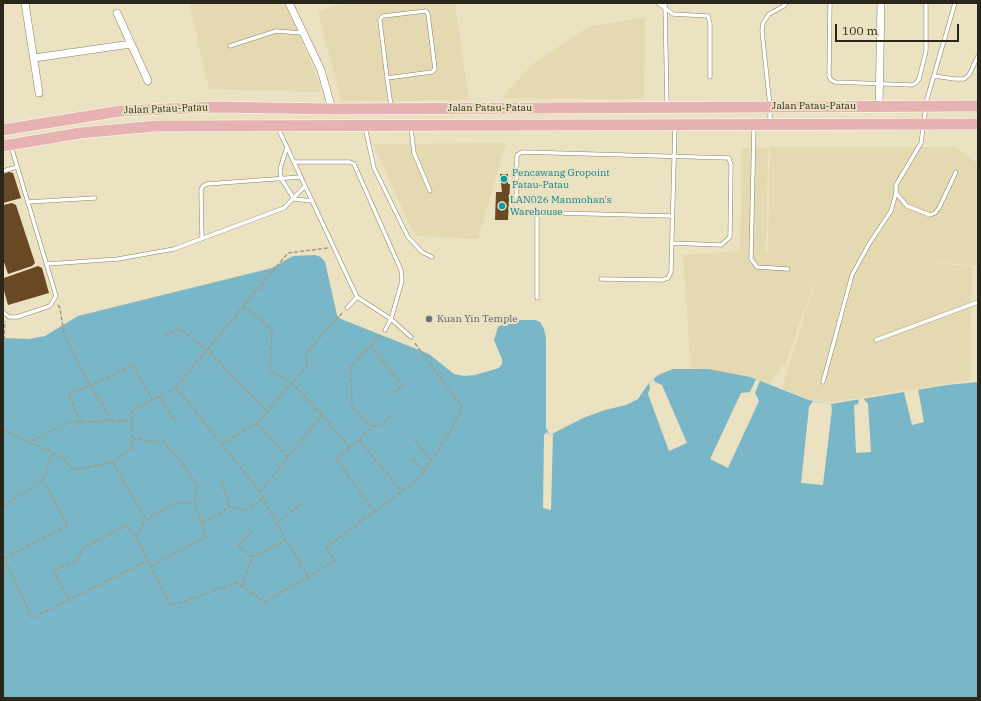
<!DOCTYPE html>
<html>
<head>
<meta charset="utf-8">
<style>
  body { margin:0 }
  #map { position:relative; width:981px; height:701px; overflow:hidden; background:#eae2c0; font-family:"IBM Plex Serif",serif }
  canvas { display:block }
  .frame { position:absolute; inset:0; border:4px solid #2a271a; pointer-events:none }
  .scale { position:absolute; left:835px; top:24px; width:124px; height:18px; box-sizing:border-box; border:2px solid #2a271a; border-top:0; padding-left:5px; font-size:12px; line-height:14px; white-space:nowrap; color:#2a271a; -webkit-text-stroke:3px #eae2c0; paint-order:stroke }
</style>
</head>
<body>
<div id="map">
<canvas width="981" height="701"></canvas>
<div class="frame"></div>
<div class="scale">100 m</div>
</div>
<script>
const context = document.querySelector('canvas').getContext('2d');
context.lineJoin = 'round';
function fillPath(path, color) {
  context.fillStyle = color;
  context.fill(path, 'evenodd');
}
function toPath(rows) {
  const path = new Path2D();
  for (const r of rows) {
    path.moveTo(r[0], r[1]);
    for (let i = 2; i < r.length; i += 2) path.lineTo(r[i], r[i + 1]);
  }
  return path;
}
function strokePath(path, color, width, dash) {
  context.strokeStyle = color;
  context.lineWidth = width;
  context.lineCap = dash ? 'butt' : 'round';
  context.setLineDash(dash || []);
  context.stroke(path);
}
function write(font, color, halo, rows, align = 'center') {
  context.font = font + ' "IBM Plex Serif",serif';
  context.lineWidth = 4;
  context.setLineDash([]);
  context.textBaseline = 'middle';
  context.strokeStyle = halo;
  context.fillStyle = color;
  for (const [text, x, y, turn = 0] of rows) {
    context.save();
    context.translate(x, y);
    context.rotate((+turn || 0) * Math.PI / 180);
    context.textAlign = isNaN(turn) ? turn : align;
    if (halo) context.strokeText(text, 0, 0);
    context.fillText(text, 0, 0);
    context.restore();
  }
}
fillPath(toPath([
  [189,3,285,3,320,84,321,90,317,92,209,89],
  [346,3,455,3,469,100,341,101,318,11],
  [645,17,644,99,501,98,534,63,588,27],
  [506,143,478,239,415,236,373,144],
  [770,147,892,147,876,183,893,147,955,147,978,164,978,266,900,259,972,267,970,380,839,401,883,258,839,400,830,402,809,399,782,388,822,259,787,360,763,393,691,371,683,255,740,251,742,148,768,148,766,252,811,256,768,252]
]), '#e4d9b0');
fillPath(toPath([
  [315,255,321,257,325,262,337,315,341,319,429,354,454,374,464,376,475,375,499,368,502,364,502,359,494,340,498,327,505,323,521,320,535,320,540,322,544,329,546,338,546,428,550,435,583,418,605,410,626,405,638,399,649,383,658,375,673,369,708,369,750,377,809,400,831,404,947,385,978,382,978,698,3,698,3,338,29,339,45,336,78,316,272,268,293,256]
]), '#79b7c8');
fillPath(toPath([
  [654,379,655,382,662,385,687,443,669,451,648,394,650,388,649,383],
  [756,379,760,381,755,393,759,401,728,468,710,459,741,393,750,392],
  [918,389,924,422,912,425,904,392],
  [863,398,868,404,871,452,856,453,854,405,858,404,859,399],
  [813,401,831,404,832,409,823,485,801,483,809,407],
  [547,432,550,435,553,434,551,510,543,508,544,435]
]), '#eae2c0');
fillPath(toPath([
  [9,172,13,173,21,198,3,203,3,174],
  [500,174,508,174,508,184,510,184,508,220,495,220,496,192,502,192],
  [12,203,16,205,35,263,32,266,8,274,3,259,3,205],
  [38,266,42,268,49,293,8,305,3,287,4,278]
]), '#694824');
const service = toPath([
  [658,3,673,14,708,16,710,24,710,77],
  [665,3,667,106],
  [830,3,829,76,831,80,835,82,912,85,916,83,919,79,926,51,926,3],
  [955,3,927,99,921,143,896,185,896,193,907,206,930,215,935,213,939,208,956,172],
  [230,46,276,31,302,33],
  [934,76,955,79,964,79,969,75,978,56],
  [387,78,432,72,435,69,428,14,426,11,383,16,380,19,380,21,387,78,391,106],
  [770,123,770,106,762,31,763,23,769,14,784,6,786,3],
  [754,125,751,259,757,267,788,269],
  [365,127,374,168,408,237,422,252,432,257],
  [278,128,357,297],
  [411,128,414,153,430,191],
  [287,147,280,169,281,178,294,199,312,201],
  [294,162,350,162,354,164,401,270,402,281,391,319,357,297,347,308],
  [3,171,17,167],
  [28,202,95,198],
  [202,238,201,190,203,186,207,184,301,177],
  [671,243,721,245,730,237,731,165,729,158,522,152,517,155,516,207,518,212,671,216],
  [47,264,118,259,174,249,284,208,305,186],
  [601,279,662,280,668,278,671,272,675,125],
  [537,298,537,213],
  [3,312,9,317,17,317,50,306,56,296,11,146],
  [385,330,391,319,411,337],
  [876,340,978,302],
  [823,382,852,275,869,244,891,211,896,193]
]);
const minor = toPath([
  [25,3,39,93],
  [289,3,321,70,332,109],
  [117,13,148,81],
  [34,58,131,44],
  [879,106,881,3]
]);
const primary = toPath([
  [3,130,120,111,216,107,332,109,978,106],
  [3,146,80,133,156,126,978,124]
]);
strokePath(service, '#898163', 4.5);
strokePath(minor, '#898163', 8);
strokePath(primary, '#fff', 12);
strokePath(toPath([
  [58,305,60,308,64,334,90,386,113,421],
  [243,306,272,329,270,370,292,383,322,415,350,448,336,458,374,512],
  [165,335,180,329,207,350,267,411],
  [370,346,403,385,392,394],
  [3,358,5,321],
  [176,387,260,492,286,540,308,576],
  [159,396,176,422],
  [81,422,68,394,90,386,132,365,153,400],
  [257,423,288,457],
  [372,427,383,423,390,416],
  [3,430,53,453,64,459,73,470,113,462,132,448,132,411,176,387,288,253,328,248],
  [132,438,165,443,189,472,197,486,195,503,206,537,151,566],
  [414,439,431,460],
  [359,440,402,492],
  [32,441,70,422,131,421],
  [222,444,257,423,308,365,306,353,343,312],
  [350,448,372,427,352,407,351,366,381,335],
  [412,458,424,471],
  [113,463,146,520],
  [221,481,230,508],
  [260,492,322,415],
  [3,506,43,481,53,453],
  [202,523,232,506,244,511,263,499],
  [276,523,302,504],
  [136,537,146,520,175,503,195,503],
  [3,555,32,618,147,561],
  [252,557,238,546,252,531],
  [5,558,68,525,43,481],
  [243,586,252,557,286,540],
  [69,600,53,570,77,561,83,548,126,526,136,537,171,606,237,583,265,602,335,561,326,548,419,478,448,435,462,407,414,342]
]), '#a29c82', 1.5, [4, 2]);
strokePath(service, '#fff', 3.5);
strokePath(minor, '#fff', 7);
strokePath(primary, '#e7b2b2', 11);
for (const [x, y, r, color] of [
  [504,179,4,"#0f9aa8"],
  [502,206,4,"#0f9aa8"],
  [429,319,4,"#6b7280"]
]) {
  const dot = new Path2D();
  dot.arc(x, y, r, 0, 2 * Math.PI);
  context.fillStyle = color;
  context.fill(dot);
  strokePath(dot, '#eae2c0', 1.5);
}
write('10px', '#2a271a', '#eae2c0', [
  ["Jalan Patau-Patau",814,106],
  ["Jalan Patau-Patau",490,108],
  ["Jalan Patau-Patau",166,109,-2]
]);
write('10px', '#0d838f', '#eae2c0', [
  ["Pencawang Gropoint",512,173],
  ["Patau-Patau",512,185],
  ["LAN026 Manmohan's",510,200],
  ["Warehouse",510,212]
], 'left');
write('10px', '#5b616d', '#eae2c0', [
  ["Kuan Yin Temple",437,319]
], 'left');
</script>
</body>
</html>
